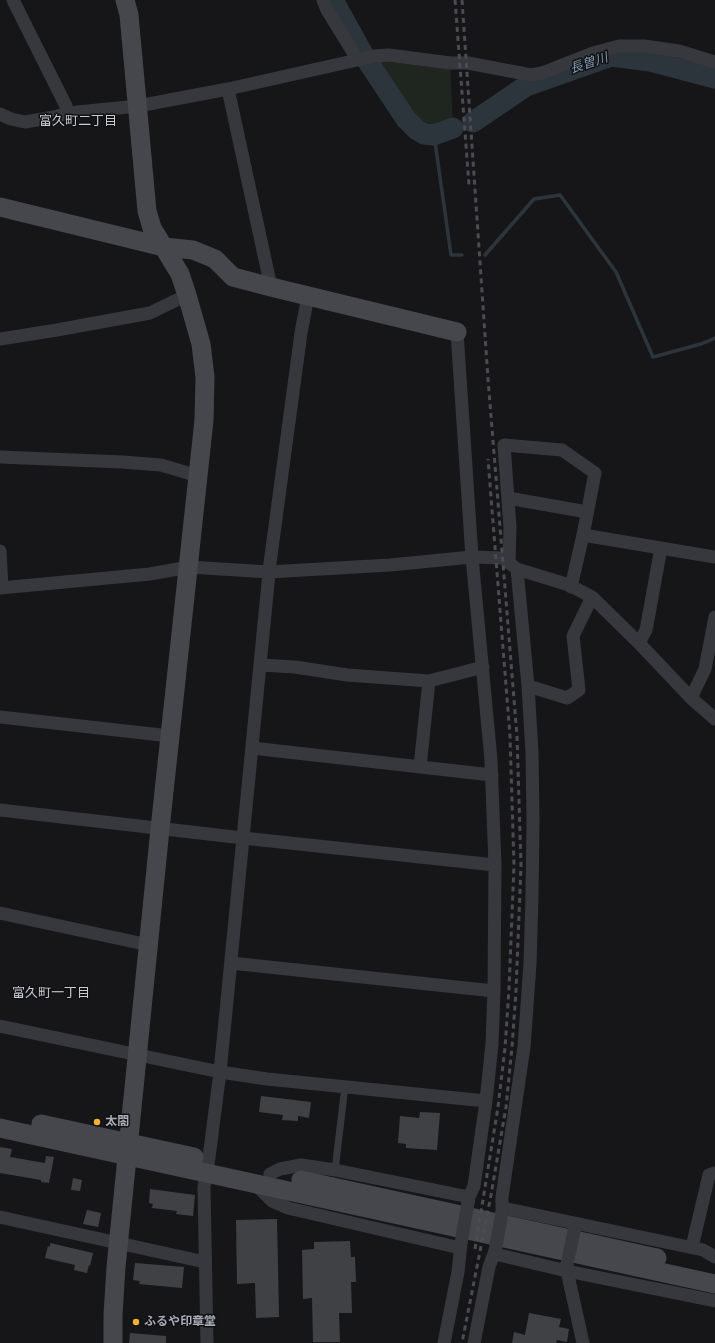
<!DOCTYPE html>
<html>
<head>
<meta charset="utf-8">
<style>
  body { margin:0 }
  canvas { display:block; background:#161618 }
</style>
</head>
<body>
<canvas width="715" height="1343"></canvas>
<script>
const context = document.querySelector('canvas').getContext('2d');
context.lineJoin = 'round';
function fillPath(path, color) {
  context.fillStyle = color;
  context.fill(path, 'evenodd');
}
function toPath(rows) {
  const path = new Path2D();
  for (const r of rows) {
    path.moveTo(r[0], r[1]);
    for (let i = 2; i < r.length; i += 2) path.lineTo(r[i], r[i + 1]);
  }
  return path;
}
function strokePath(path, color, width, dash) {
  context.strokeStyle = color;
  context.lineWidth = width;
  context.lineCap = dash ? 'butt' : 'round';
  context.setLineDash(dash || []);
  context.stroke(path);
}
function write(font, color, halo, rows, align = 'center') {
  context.font = font + ' "Sofia Sans Condensed","Noto Sans JP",sans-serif';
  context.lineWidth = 3;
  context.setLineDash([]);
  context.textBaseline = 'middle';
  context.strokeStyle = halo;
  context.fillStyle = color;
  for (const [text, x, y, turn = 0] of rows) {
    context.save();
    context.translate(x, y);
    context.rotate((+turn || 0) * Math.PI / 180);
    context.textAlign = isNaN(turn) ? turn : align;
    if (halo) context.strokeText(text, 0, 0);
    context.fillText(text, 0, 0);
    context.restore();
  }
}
fillPath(toPath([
  [366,58,450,63,453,128,434,135,424,134,417,130,406,119]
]), '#1e261f');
strokePath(toPath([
  [434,135,451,255,462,255],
  [485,255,534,199,560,195,616,272,653,357,701,344,715,338]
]), '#2c353c', 3.5);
strokePath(toPath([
  [333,0,363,54,406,119,417,130,424,134,434,135,453,128],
  [473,122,526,86,611,56,650,61,715,78]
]), '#2c353c', 21);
fillPath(toPath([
  [261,1096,311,1102,309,1118,298,1116,298,1121,282,1120,283,1115,259,1112],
  [420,1112,440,1113,437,1150,406,1148,406,1144,398,1143,400,1116,419,1118],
  [0,1147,12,1149,10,1157,45,1163,46,1156,54,1157,49,1183,41,1182,41,1180,0,1173],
  [73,1178,82,1180,80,1191,71,1190],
  [150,1189,195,1195,193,1216,176,1214,177,1211,152,1208,153,1204,149,1203],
  [87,1210,101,1213,98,1227,83,1224],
  [277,1219,279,1317,256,1318,255,1283,237,1284,236,1220],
  [350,1241,351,1257,355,1257,356,1282,351,1282,352,1313,339,1313,340,1342,313,1342,312,1298,303,1299,302,1250,314,1249,314,1242],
  [50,1243,93,1253,90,1266,89,1265,87,1273,74,1270,75,1265,45,1258,48,1246,50,1247],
  [135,1263,184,1267,182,1288,139,1284,140,1281,133,1280],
  [529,1313,561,1319,559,1327,569,1329,567,1342,557,1340,556,1343,512,1343,514,1332,525,1335],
  [130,1333,166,1336,166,1343,129,1343]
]), '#404145');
strokePath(toPath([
  [335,1170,345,1086]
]), '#37383d', 7);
strokePath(toPath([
  [13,0,66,106,68,113],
  [323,0,327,10,358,60],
  [228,89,271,287],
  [0,114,11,119,25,122,54,117,68,113,138,106,228,89,375,56,389,55,450,63,468,63,531,75,542,73,593,53,619,46,644,46,679,51,715,62],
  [457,332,472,557,491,760,495,865,494,991,492,1044,486,1101,474,1186,469,1197,468,1203],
  [0,339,57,330,150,313,187,295],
  [0,457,122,462,161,465,198,476],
  [508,498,587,512],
  [0,551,2,588],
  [509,563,510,527,504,445,562,450,595,473,583,535],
  [571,587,583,535,715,557],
  [0,588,150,574,189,567,269,572,390,565,472,557,503,558,517,569,569,585,592,597,639,643,691,698,715,719],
  [639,643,646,630,661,548],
  [260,665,295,667,347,675,429,681,483,667],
  [528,686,567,698,579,690,573,636,592,597],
  [691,698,705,669,715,617],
  [0,717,170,736],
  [252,748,492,775],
  [420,767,429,681],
  [0,810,243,838,495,865],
  [0,913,149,945],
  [231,963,494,991],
  [0,1026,220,1072,267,1079,486,1101],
  [270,1174,280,1169,301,1165,335,1170,469,1197],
  [255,1184,272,1201,288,1208,460,1248],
  [503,1208,703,1250,715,1257],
  [502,1212,502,1197,524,1047,530,964,532,896,533,822,532,752,528,686,517,569],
  [0,1217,205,1262],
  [692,1247,709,1175,715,1173],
  [495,1254,567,1271,715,1301],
  [567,1264,567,1271,583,1343],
  [207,1343,204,1187,207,1173,220,1072,270,563,301,333,308,296],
  [444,1343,458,1272,461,1243],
  [474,1343,489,1267,495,1251]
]), '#37383d', 13);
strokePath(toPath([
  [0,207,164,247,193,250,215,259,233,277,271,287,457,332],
  [41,1124,194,1157],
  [0,1128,715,1284],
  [301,1180,657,1258],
  [113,1343,113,1315,116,1267,160,829,204,420,205,377,201,344,187,295,180,274,152,228,147,211,129,15,125,0]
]), '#45474d', 19);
strokePath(toPath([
  [455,0,469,185],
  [462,0,488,379,517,736,521,865,516,991,512,1047,506,1107,491,1195,462,1343],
  [475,1249,498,1107,505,1048,509,989,514,865,510,736,488,459]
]), '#4a4c52', 3, [5, 4]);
strokePath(toPath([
  [461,1243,468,1203],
  [495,1251,502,1212],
  [567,1264,575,1227]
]), '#37383d', 13);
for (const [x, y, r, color] of [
  [97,1122,4,"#f2b134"],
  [136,1322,4,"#f2b134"]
]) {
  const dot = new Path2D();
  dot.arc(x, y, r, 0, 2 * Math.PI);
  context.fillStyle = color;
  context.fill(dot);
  strokePath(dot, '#111113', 1.5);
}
write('bold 12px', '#a8adb8', '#111113', [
  ["太閤",105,1122],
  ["ふるや印章堂",144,1322]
], 'left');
write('italic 13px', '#7f9bb3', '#111113', [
  ["長曽川",589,64,-18]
]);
write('13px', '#c9ccd4', '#111113', [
  ["富久町二丁目",78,122],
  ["富久町一丁目",51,994]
]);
</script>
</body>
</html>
